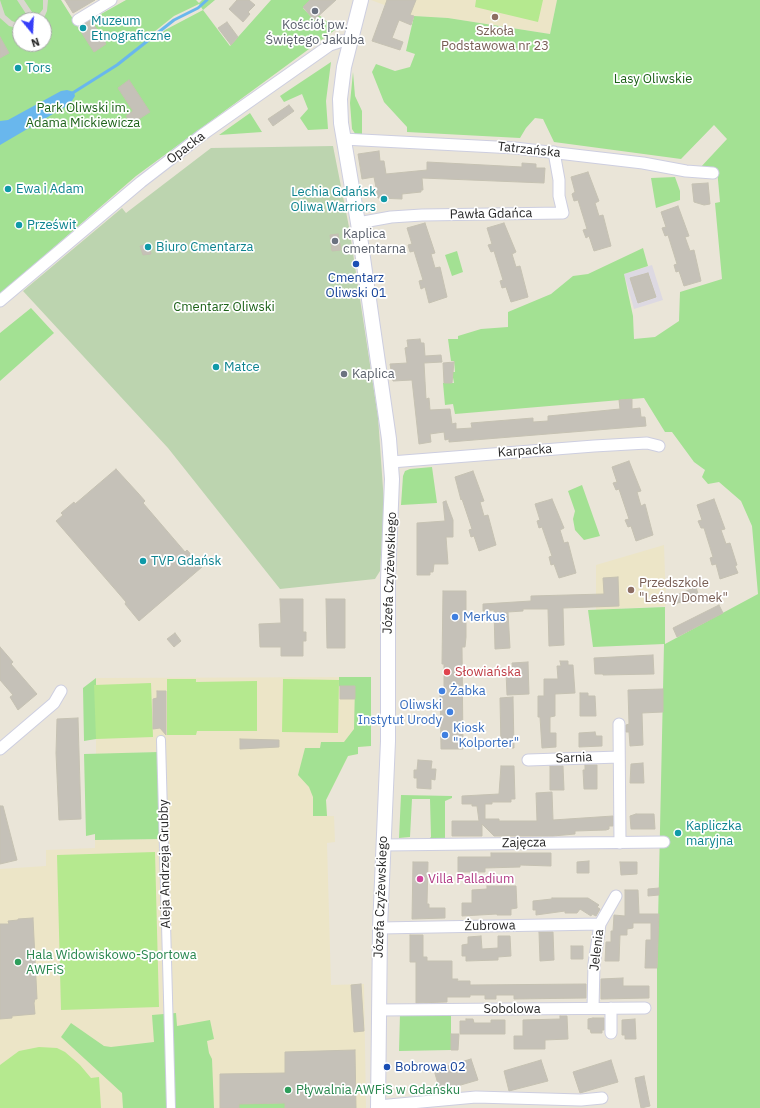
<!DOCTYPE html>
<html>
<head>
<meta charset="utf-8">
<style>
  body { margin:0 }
  #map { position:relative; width:760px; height:1108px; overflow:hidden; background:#eae5d8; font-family:"IBM Plex Sans",sans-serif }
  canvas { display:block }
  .north { position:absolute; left:12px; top:12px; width:40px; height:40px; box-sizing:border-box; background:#fff; border:1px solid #a9a9a9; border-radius:50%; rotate:162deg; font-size:11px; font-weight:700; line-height:16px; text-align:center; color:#272727 }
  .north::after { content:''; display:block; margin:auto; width:14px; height:18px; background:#363ef9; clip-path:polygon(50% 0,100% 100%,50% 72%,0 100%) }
</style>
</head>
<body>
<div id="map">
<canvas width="760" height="1108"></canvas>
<div class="north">N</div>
</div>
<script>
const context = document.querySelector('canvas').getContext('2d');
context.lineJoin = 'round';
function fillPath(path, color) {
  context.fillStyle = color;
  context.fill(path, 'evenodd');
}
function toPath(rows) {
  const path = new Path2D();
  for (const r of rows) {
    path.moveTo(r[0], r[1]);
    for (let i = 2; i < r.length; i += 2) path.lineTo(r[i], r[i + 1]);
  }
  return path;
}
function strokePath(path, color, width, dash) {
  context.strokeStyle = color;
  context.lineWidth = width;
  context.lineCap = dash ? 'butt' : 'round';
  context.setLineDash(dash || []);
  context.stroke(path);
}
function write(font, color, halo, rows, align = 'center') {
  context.font = font + ' "IBM Plex Sans",sans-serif';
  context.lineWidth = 3.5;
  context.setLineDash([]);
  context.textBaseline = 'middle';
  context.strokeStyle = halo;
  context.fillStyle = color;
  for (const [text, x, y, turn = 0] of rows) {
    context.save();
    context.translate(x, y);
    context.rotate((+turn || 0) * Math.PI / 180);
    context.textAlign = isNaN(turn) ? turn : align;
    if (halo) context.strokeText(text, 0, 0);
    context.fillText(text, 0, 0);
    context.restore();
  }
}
fillPath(toPath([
  [652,265,663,300,634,309,624,274]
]), '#ddd9e2');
fillPath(toPath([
  [371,0,557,0,550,34,448,18,414,16],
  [664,545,666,606,596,610,596,565],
  [371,677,371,746,358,747,358,754,348,756,326,800,327,816,334,816,335,842,327,843,331,985,364,984,366,1108,0,1108,0,869,46,866,46,850,95,848,95,840,161,839,159,752,96,754,96,678]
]), '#ece5c7');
fillPath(toPath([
  [0,0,61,0,78,27,126,0,196,0,199,3,202,0,215,0,203,10,230,46,271,0,310,0,303,8,314,20,319,15,326,21,335,22,339,27,136,176,0,294],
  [199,4,203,10,165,30,158,37,154,32,174,16],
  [20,20,44,20,44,44,20,44],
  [557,0,760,0,760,1108,657,1108,657,968,664,644,593,647,588,610,665,607,665,644,758,594,752,526,741,501,719,482,708,484,702,477,705,470,694,462,672,432,665,432,644,398,455,414,453,404,445,405,443,383,454,383,452,372,455,372,454,361,451,361,448,339,458,339,458,336,481,329,508,327,508,312,551,294,573,276,588,274,643,248,648,266,624,274,633,316,634,339,655,337,679,321,680,292,722,279,715,203,720,202,717,169,699,169,727,139,714,125,681,159,554,142,543,119,535,118,526,128,520,138,407,132,407,127,384,102,372,72,376,64,395,71,410,67,415,54,406,51,414,16,448,18,550,34],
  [331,62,326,101,328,129,308,130,300,118,308,109,302,94,284,102,280,96],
  [353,72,355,96,362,111,362,137,356,135,352,129,350,103],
  [250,113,262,132,219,135],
  [675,177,680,191,680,200,656,208,651,178],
  [457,251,463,272,452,276,445,255],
  [31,308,54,333,0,381,0,333],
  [432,467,437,503,401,505,403,476,405,471,410,469],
  [582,485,600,536,584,540,575,530,573,519,575,511,568,491],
  [339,677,371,677,371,746,358,747,358,754,348,756,326,800,327,816,313,816,313,797,309,787,298,775,305,748,320,748,321,742,344,742,354,729,355,686,339,686],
  [96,678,96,739,84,741,83,688],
  [159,752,161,839,95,840,95,834,86,836,84,754],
  [401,795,452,796,452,798,445,801,445,841,429,841,429,839,431,837,430,799,412,799,410,837,399,838],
  [176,1013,177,1026,210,1020,214,1039,207,1041,209,1053,212,1059,214,1108,123,1108,122,1093,61,1037,71,1023,104,1046,111,1047,154,1042,152,1015],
  [400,1014,451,1014,451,1050,399,1051],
  [285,1103,285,1108,239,1108,239,1104]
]), '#a3e193');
fillPath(toPath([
  [333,146,349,227,378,417,384,503,380,571,375,579,280,589,168,448,23,291,122,208,126,213,211,148]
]), '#bcd4af');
fillPath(toPath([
  [476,0,543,0,538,22,475,7],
  [167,679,196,679,196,682,257,681,257,731,197,731,196,735,167,735],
  [283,679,339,680,338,733,282,732],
  [151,683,153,737,96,739,94,685],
  [155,852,159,1007,61,1010,57,855],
  [39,1047,57,1048,65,1052,80,1065,91,1078,99,1077,101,1108,0,1108,0,1065,19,1051]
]), '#b5e98f');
fillPath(toPath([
  [0,0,5,15,12,21,20,24,20,29,9,26,0,18],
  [17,0,24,0,36,18,43,9,43,0,48,0,47,11,43,20,30,20]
]), '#dad7cf');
fillPath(toPath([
  [67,90,74,92,75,96,70,104,0,145,0,121,8,120,61,91]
]), '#69b7ed');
strokePath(toPath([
  [71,94,117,65,174,20,198,8,207,0]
]), '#69b7ed', 3);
const building = toPath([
  [65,0,95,0,73,13,65,0],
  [237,0,249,0,255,5,248,12,250,14,243,22,229,9,237,0],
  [310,0,336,0,314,20,303,7,310,0],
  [387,0,416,0,410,15,414,16,411,25,399,20,392,38,403,42,400,50,372,41,387,0],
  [91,20,106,44,94,52,78,27,91,20],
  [227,22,238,37,231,45,218,28,227,22],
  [0,37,9,53,0,58,0,37],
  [129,80,150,112,131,124,126,116,133,111,118,88,129,80],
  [289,105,294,111,273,126,268,119,289,105],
  [379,151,380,161,384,161,386,174,427,170,427,162,522,167,522,163,536,164,536,168,545,168,544,183,422,178,423,190,421,190,421,192,402,194,402,199,378,198,374,177,362,179,358,154,379,151],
  [588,172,599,201,595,203,599,216,603,215,611,246,594,251,589,236,586,238,583,230,587,229,578,200,574,201,572,194,575,192,571,177,588,172],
  [708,183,710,204,704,205,694,202,692,184,708,183],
  [678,206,689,236,685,237,690,251,694,250,701,281,684,286,679,271,676,272,674,265,677,264,668,235,665,236,662,228,666,227,661,212,678,206],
  [425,223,435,253,431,254,435,268,440,267,447,297,429,303,425,287,421,289,419,281,423,280,414,251,410,252,408,245,412,244,407,228,425,223],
  [504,223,516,252,512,254,516,267,520,266,528,297,511,302,506,287,502,288,500,281,503,280,494,251,491,252,488,245,492,244,487,228,504,223],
  [338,234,341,250,332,251,330,235,338,234],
  [149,244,151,254,143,255,140,246,149,244],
  [648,273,656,297,638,303,630,278,648,273],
  [420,339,421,343,424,343,425,356,441,355,442,362,424,363,426,399,429,398,430,410,450,409,452,424,456,423,456,429,472,428,471,423,533,418,533,422,548,421,548,416,620,409,619,400,632,399,632,409,640,408,641,417,645,417,646,426,449,442,449,439,445,440,444,432,430,434,431,442,419,444,412,380,393,381,390,364,407,363,405,348,408,347,407,340,420,339],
  [454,362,452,383,444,383,443,363,454,362],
  [629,461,641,491,637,492,641,506,645,504,653,535,636,541,631,526,628,527,625,520,629,519,619,489,616,490,613,483,617,482,612,467,629,461],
  [116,469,138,493,145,501,143,503,185,552,187,550,202,567,139,621,125,604,126,602,56,521,63,515,61,513,74,502,75,504,116,469],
  [473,471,484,501,480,502,484,516,488,515,496,545,479,551,474,536,471,537,469,530,472,529,462,499,461,500,455,477,473,471],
  [552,499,564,528,560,530,564,543,568,542,576,573,559,578,554,564,551,565,549,557,552,556,542,527,539,528,537,521,540,520,535,504,552,499],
  [714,499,725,529,721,530,726,544,730,543,737,565,735,566,738,573,720,579,716,564,712,565,710,558,713,557,704,528,701,528,698,521,702,520,697,505,714,499],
  [446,501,453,520,453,537,446,537,448,564,434,564,433,572,430,572,430,575,417,575,417,523,445,521,443,502,446,501],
  [618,577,619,606,563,608,564,645,549,646,548,609,523,609,523,611,508,612,510,648,495,649,494,610,483,611,483,604,531,601,531,596,604,594,603,578,618,577],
  [696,587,699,597,674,604,672,597,696,587],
  [443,591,466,591,466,637,465,647,462,647,463,749,441,749,440,688,444,688,444,664,442,664,443,591],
  [280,599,303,599,303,632,306,632,306,641,303,641,303,656,281,656,281,647,260,647,259,624,281,623,280,599],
  [326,599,345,599,345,648,327,648,326,599],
  [719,605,723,613,677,637,673,628,719,605],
  [175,633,181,641,174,647,167,639,175,633],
  [0,647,13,662,11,664,37,694,18,710,10,697,13,695,0,680,0,647],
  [653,655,654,674,603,675,603,674,595,674,594,658,653,655],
  [560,661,568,661,568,665,573,665,575,693,555,694,555,716,550,717,550,733,556,733,556,747,542,748,540,717,538,717,538,696,544,696,544,679,558,679,557,666,561,666,560,661],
  [528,662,529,694,507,695,506,672,513,672,512,663,528,662],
  [340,686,355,686,355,699,340,699,340,686],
  [663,689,663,712,642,713,643,745,630,746,629,732,626,732,626,725,629,724,628,690,663,689],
  [157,691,166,691,166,735,160,728,153,729,153,699,157,698,157,691],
  [580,693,588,693,588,696,595,696,596,716,580,716,580,693],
  [513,697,514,748,501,748,500,698,513,697],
  [78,718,81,819,59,820,56,753,57,719,78,718],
  [595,732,596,736,602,736,602,746,579,747,579,733,595,732],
  [240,739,279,740,279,747,240,749,240,739],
  [418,760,432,761,431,769,436,769,435,780,431,779,431,789,417,788,417,778,414,778,414,770,417,770,418,760],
  [643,763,644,783,630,783,631,764,643,763],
  [585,765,597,765,597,789,584,789,583,770,585,770,585,765],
  [501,766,514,766,515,799,511,799,511,802,492,802,492,804,485,804,485,819,499,819,499,821,537,821,536,793,552,792,553,820,613,816,613,826,609,826,609,829,606,830,575,831,575,834,553,836,494,836,482,824,482,836,452,836,452,821,479,821,477,806,472,806,472,804,462,804,462,796,499,794,501,766],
  [550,766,563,766,564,790,550,790,550,766],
  [0,806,3,806,17,860,0,864,0,806],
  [636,814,654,814,655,829,631,829,630,816,636,814],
  [491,853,551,853,551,866,520,865,520,867,485,868,485,872,458,872,458,857,491,857,491,853],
  [589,861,589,873,577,873,577,862,589,861],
  [413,862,428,862,427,904,429,904,429,908,445,908,445,918,412,919,413,862],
  [620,862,637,862,637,874,621,875,620,862],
  [487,886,516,886,517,908,511,909,511,915,497,915,497,914,462,916,462,903,472,903,472,890,487,889,487,886],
  [659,888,659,895,648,896,648,889,659,888],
  [625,890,638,890,639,914,659,914,657,968,645,968,646,940,651,940,651,923,633,923,633,928,627,929,627,935,620,935,619,961,605,961,606,942,611,942,611,931,613,931,614,915,625,916,625,890],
  [552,898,588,898,599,905,597,907,600,909,596,916,592,914,591,916,580,909,577,913,565,913,565,911,536,915,536,910,533,910,533,901,552,899,552,898],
  [33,918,37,999,35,999,34,1003,35,1014,12,1016,12,1018,0,1019,0,924,9,924,8,921,18,920,18,919,33,918],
  [539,932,553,932,554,960,540,961,539,932],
  [410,935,423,935,423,957,427,957,427,961,452,961,452,979,458,979,457,981,470,981,470,985,586,984,586,998,514,999,514,995,496,995,496,999,485,999,485,995,470,995,470,997,447,997,447,1002,416,1003,416,962,410,962,410,935],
  [481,936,482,949,498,948,498,936,510,936,511,956,498,957,498,960,466,961,466,956,462,956,462,945,468,944,468,937,481,936],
  [571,946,583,946,583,959,571,959,571,946],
  [623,978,623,986,649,986,649,998,601,999,601,979,623,978],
  [361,984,364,1031,354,1032,351,985,361,984],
  [560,1016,567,1016,568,1039,545,1040,545,1049,514,1049,514,1036,523,1036,523,1020,560,1019,560,1016],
  [593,1018,604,1018,604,1030,602,1030,602,1033,591,1033,590,1029,588,1029,588,1019,593,1018],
  [466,1019,473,1019,474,1023,491,1023,491,1020,505,1020,505,1034,460,1034,460,1021,466,1021,466,1019],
  [635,1019,636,1039,625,1039,625,1035,622,1035,622,1020,635,1019],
  [451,1034,459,1034,458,1050,451,1050,451,1034],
  [355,1050,356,1108,285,1108,285,1103,239,1104,239,1108,220,1108,220,1074,285,1073,285,1052,355,1050],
  [471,1059,478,1080,440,1091,434,1070,471,1059],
  [541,1060,548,1081,509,1091,504,1071,541,1060],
  [611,1060,618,1082,580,1093,573,1072,611,1060],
  [644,1076,650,1106,641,1108,635,1078,644,1076]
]);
fillPath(building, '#c5c1b8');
strokePath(building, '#c5c1b2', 1);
const pedestrian = toPath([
  [161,740,171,1108]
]);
const minor = toPath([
  [78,20,111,0],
  [343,139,515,148,643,163,686,171,713,173],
  [358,223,391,217,422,215,563,213,559,196,559,180,554,152],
  [0,301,141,182,202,135,330,45,342,41,349,42],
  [391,462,594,446,647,443,659,446],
  [619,724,620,843],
  [0,749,54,703,61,691],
  [528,760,619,757],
  [383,845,664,842],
  [380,928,600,924],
  [593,1008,594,964,600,924,616,896],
  [379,1010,645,1008],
  [611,1033,611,1008],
  [378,1106,476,1097,581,1100,602,1098]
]);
const tertiary = toPath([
  [361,0,344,67,340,99,341,123,358,223,389,439,392,479,388,580,388,741,380,928,378,1108]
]);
strokePath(pedestrian, '#cdcee0', 10);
strokePath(minor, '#cdcee0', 13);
strokePath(tertiary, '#cdcee0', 16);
strokePath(pedestrian, '#fff', 8);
strokePath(minor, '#fff', 11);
strokePath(tertiary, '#fff', 14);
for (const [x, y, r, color] of [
  [315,11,4,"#6b7280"],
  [495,17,4,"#8d6e63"],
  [83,28,4,"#0f9aa8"],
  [18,68,4,"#0f9aa8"],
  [8,189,4,"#0f9aa8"],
  [384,199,4,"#0f9aa8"],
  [19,225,4,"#0f9aa8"],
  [335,241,4,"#6b7280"],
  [148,247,4,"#0f9aa8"],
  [356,264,4,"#1a4fb4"],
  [216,367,4,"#0f9aa8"],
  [344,374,4,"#6b7280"],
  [143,561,4,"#0f9aa8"],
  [631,590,4,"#8d6e63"],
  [455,617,4,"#3f7fe0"],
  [447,672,4,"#e0444e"],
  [442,691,4,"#3f7fe0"],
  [450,712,4,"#3f7fe0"],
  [445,735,4,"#3f7fe0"],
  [678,833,4,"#0f9aa8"],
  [420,879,4,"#d1479c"],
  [18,962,4,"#2e9e5b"],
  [387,1067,4,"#1a4fb4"],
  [288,1090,4,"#2e9e5b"]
]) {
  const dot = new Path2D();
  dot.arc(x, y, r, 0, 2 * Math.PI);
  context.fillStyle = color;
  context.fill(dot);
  strokePath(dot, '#fff', 1.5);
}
write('13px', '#0d838f', '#fff', [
  ["Muzeum",91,21],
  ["Etnograficzne",91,36],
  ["Tors",26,68],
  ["Ewa i Adam",16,189],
  ["Lechia Gdańsk",376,192,"right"],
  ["Oliwa Warriors",376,207,"right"],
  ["Prześwit",27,225],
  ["Biuro Cmentarza",156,247],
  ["Matce",224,367],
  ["TVP Gdańsk",151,561],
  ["Kapliczka",686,826],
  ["maryjna",686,841]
], 'left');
write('13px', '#5b616d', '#fff', [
  ["Kościół pw.",315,25,"center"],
  ["Świętego Jakuba",315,40,"center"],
  ["Kaplica",343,234],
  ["cmentarna",343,249],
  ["Kaplica",352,374]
], 'left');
write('13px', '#785e54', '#fff', [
  ["Szkoła",495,31],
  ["Podstawowa nr 23",495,46],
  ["Przedszkole",639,583,"left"],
  ["\"Leśny Domek\"",639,598,"left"]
]);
write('13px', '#1d6219', '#fff', [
  ["Lasy Oliwskie",653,79],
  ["Park Oliwski im.",83,108],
  ["Adama Mickiewicza",83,123],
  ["Cmentarz Oliwski",224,307]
]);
write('13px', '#272727', '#fff', [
  ["Opacka",186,148,-37],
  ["Tatrzańska",529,150,6],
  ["Pawła Gdańca",491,214,-1],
  ["Karpacka",525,451,-4],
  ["Józefa Czyżewskiego",390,573,-88],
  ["Sarnia",574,758,-2],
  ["Zajęcza",524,843,-1],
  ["Aleja Andrzeja Grubby",165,864,-91],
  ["Józefa Czyżewskiego",381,897,-88],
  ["Żubrowa",490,926,-1],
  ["Jelenia",597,950,-83],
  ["Sobolowa",512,1009]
]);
write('13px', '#164399', '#fff', [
  ["Cmentarz",356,278],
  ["Oliwski 01",356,293],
  ["Bobrowa 02",395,1067,"left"]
]);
write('13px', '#366cbe', '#fff', [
  ["Merkus",463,617],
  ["Żabka",450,691],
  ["Oliwski",442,705,"right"],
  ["Instytut Urody",442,720,"right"],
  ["Kiosk",453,728],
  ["\"Kolporter\"",453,743]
], 'left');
write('13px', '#be3a42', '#fff', [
  ["Słowiańska",455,672]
], 'left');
write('13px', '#b23c85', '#fff', [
  ["Villa Palladium",428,879]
], 'left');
write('13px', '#27864d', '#fff', [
  ["Hala Widowiskowo-Sportowa",26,955],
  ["AWFiS",26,970],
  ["Pływalnia AWFiS w Gdańsku",296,1090]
], 'left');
</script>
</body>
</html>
